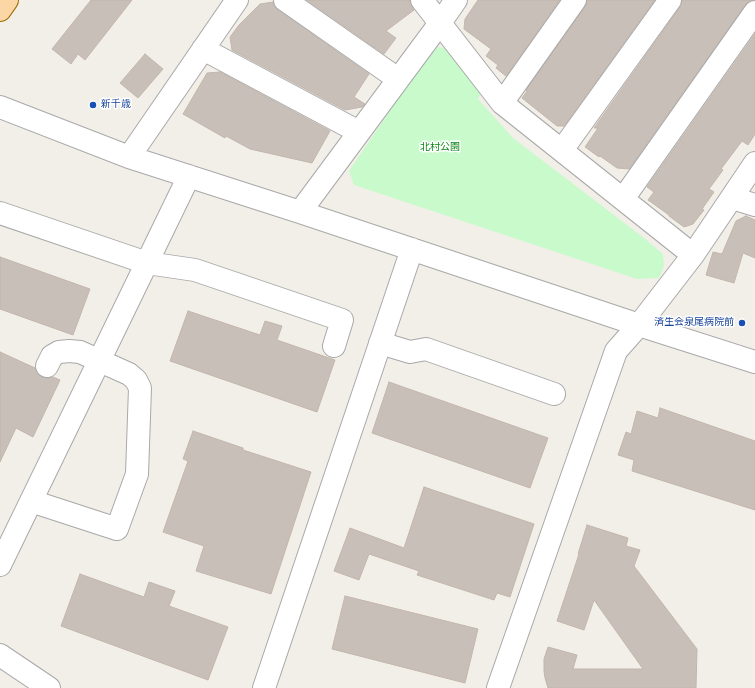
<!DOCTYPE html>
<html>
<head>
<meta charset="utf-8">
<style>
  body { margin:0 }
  canvas { display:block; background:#f2efe9 }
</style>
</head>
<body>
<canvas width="755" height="688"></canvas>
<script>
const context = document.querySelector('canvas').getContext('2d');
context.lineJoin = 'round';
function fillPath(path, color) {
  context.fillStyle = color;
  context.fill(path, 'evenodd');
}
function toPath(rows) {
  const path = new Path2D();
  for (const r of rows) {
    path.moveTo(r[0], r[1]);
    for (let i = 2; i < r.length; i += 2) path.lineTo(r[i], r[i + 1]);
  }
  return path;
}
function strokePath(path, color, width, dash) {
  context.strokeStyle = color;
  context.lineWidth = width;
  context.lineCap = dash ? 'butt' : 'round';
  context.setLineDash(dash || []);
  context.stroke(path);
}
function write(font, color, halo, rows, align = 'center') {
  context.font = font + ' "Nunito Sans","Noto Sans JP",sans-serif';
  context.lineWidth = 3;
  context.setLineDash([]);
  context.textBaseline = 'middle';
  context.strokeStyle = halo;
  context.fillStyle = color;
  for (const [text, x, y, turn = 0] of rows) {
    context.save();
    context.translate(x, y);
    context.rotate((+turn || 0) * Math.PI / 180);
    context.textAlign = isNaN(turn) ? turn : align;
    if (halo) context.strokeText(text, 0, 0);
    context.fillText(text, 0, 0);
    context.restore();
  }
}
fillPath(toPath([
  [433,47,450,48,483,89,478,99,513,138,644,238,663,254,664,266,659,278,637,279,354,185,349,171]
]), '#c8facc');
const building = toPath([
  [91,0,132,0,85,60,78,54,71,64,52,49,91,0],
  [307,0,410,0,410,2,414,10,386,31,396,38,384,54,307,0],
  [478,0,560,0,506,76,496,68,498,65,486,56,491,49,464,29,465,19,478,0],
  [587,0,655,0,564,126,557,126,522,98,527,91,526,90,585,7,587,0],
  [682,0,753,0,749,1,745,5,629,169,617,168,600,156,599,157,585,147,598,128,594,128,680,7,682,0],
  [273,2,274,6,278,10,369,74,354,97,365,104,362,107,345,110,232,50,230,37,239,25,260,4,273,2],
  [755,34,755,134,748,145,742,141,721,169,723,170,709,189,714,192,702,209,704,210,693,224,684,227,669,216,669,215,648,200,654,192,647,187,755,34],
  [145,54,163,69,138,98,120,83,145,54],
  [220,72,330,131,312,163,250,149,226,136,225,138,183,114,207,73,220,72],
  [746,216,755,220,755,258,743,253,734,283,706,275,713,252,722,254,736,221,746,216],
  [0,257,90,289,73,335,0,309,0,257],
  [188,311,260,335,265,321,282,326,277,340,335,360,317,412,170,361,188,311],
  [0,352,35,368,37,373,42,377,47,378,53,377,60,380,33,437,16,428,0,462,0,352],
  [389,382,548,438,530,488,372,433,389,382],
  [660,408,755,441,755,510,632,471,634,460,618,455,626,432,631,434,637,411,658,418,660,408],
  [193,431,243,448,243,450,311,472,271,594,196,571,204,546,163,532,188,461,183,459,193,431],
  [424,487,534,524,510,597,497,593,494,600,417,575,419,571,369,554,359,580,334,571,350,528,404,548,424,487],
  [587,525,628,538,626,546,640,550,634,566,697,649,696,688,548,688,545,678,544,671,544,659,548,647,577,655,573,669,643,669,594,600,584,630,557,621,579,554,578,554,587,525],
  [80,574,144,597,149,582,175,591,169,606,228,627,208,680,61,626,80,574],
  [345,596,478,629,465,683,332,649,345,596]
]);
fillPath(building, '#c7bfb8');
strokePath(building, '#c4b6ab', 1);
const minor = toPath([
  [285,0,398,79],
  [422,0,502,103,693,255],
  [203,49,359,132],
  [502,103,575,0],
  [0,107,129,157,300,212,639,325,755,362],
  [562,150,670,0],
  [129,157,237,0],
  [732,198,755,205],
  [623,199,755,12],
  [300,212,440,23,456,0],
  [0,213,147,263,195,270,342,320,334,346],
  [380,343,410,352,426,349,554,394],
  [31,501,117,529,137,474,140,388,136,380,129,374,80,352,69,351,59,352,52,356,47,366],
  [0,565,189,176],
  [0,655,49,688],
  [264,688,412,249],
  [498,688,616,351,639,325,693,255,755,163]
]);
const major = toPath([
  [0,10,7,0]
]);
strokePath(minor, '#a9a9a9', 24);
strokePath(major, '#a06b00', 24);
strokePath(minor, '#fff', 22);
strokePath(major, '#fcd6a4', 22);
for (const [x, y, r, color] of [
  [93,105,4,"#1a4fb4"],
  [742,323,4,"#1a4fb4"]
]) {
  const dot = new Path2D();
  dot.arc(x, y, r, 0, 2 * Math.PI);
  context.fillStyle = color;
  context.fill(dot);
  strokePath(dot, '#fff', 1.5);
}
write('10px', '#164399', '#fff', [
  ["新千歳",101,105],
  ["済生会泉尾病院前",734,323,"right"]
], 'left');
write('10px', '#0c8416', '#fff', [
  ["北村公園",440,148]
]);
</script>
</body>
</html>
